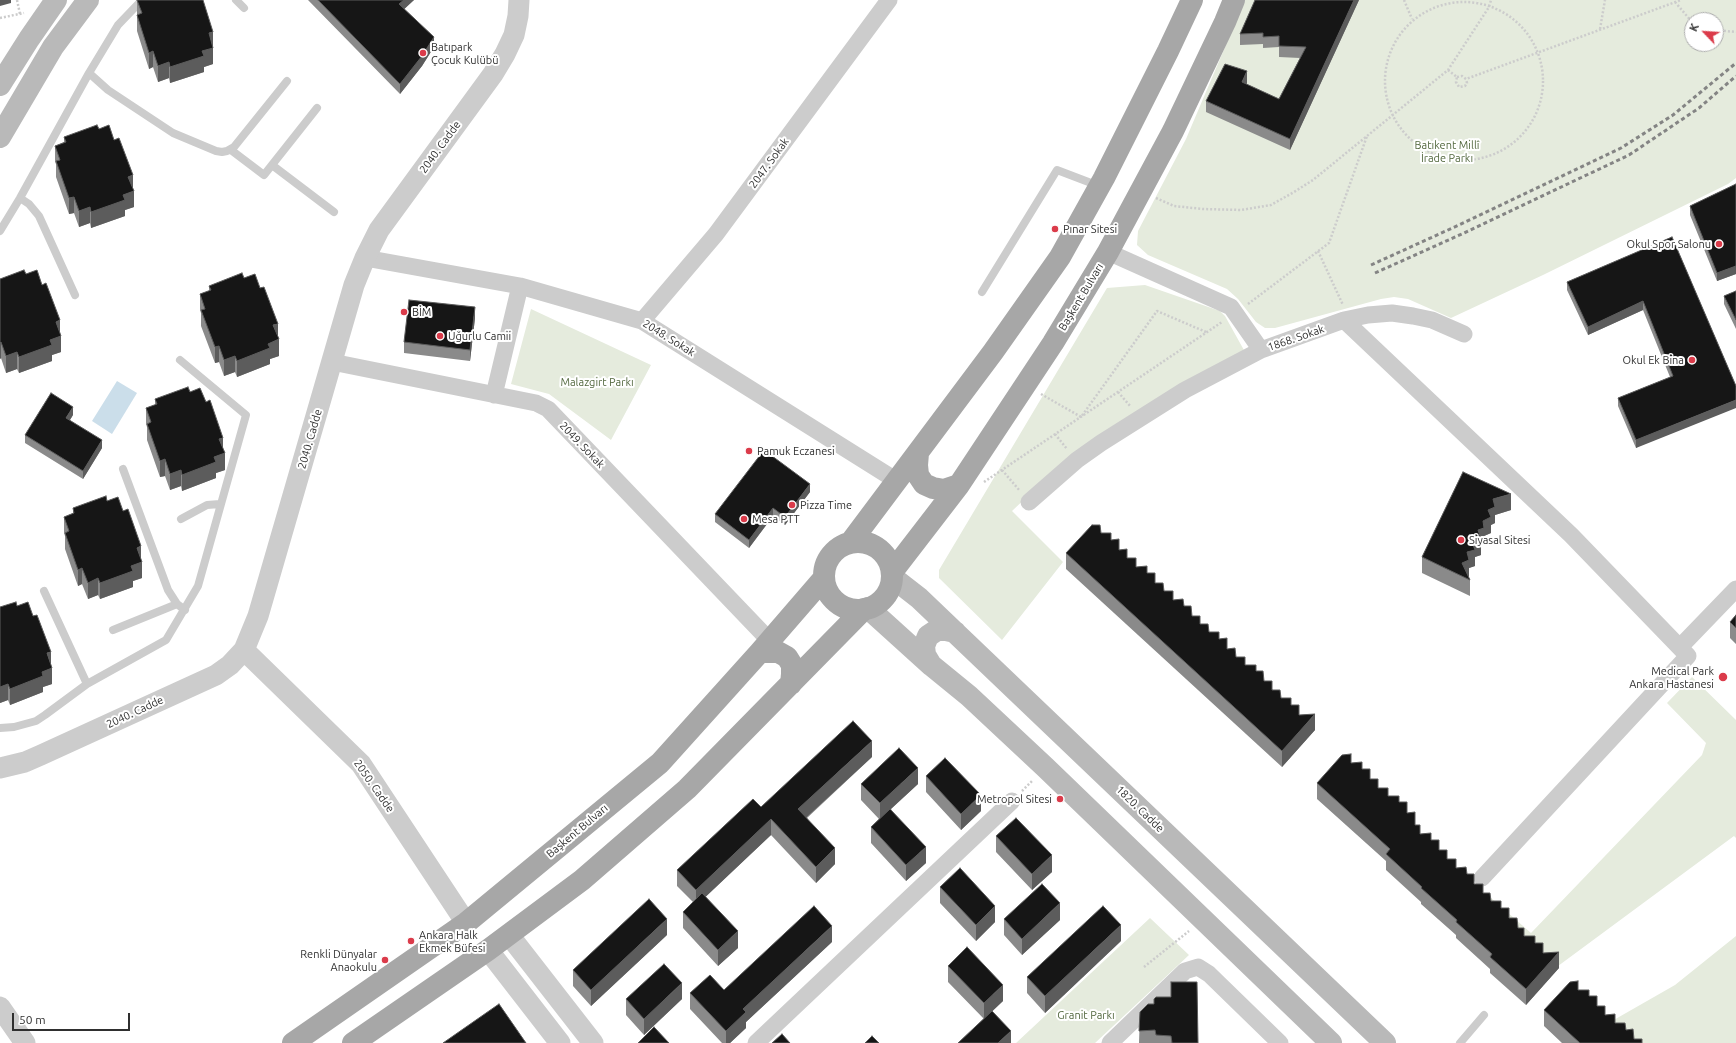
<!DOCTYPE html>
<html>
<head>
<meta charset="utf-8">
<style>
  body { margin:0 }
  #map { position:relative; width:1736px; height:1043px; overflow:hidden; background:#fff; font-family:Ubuntu,sans-serif }
  canvas { display:block }
  .north { position:absolute; left:1684px; top:12px; width:40px; height:40px; box-sizing:border-box; background:#fff; border:1px solid #acacac; border-radius:50%; rotate:295deg; font-size:11px; font-weight:700; line-height:16px; text-align:center; color:#2f2f2f }
  .north::after { content:''; display:block; margin:auto; width:14px; height:18px; background:#db3b4a; clip-path:polygon(50% 0,100% 100%,50% 72%,0 100%) }
  .scale { position:absolute; left:12px; top:1013px; width:118px; height:18px; box-sizing:border-box; border:2px solid #2f2f2f; border-top:0; padding-left:5px; font-size:12px; line-height:14px; white-space:nowrap; color:#2f2f2f; -webkit-text-stroke:3px #fff; paint-order:stroke }
</style>
</head>
<body>
<div id="map">
<canvas width="1736" height="1043"></canvas>
<div class="north">K</div>
<div class="scale">50 m</div>
</div>
<script>
const context = document.querySelector('canvas').getContext('2d');
context.lineJoin = 'round';
function fillPath(path, color) {
  context.fillStyle = color;
  context.fill(path, 'evenodd');
}
function toPath(rows) {
  const path = new Path2D();
  for (const r of rows) {
    if (r.length === 3) {
      path.moveTo(r[0] + r[2], r[1]);
      path.arc(r[0], r[1], r[2], 0, 2 * Math.PI);
      continue;
    }
    path.moveTo(r[0], r[1]);
    for (let i = 2; i < r.length; i += 2) path.lineTo(r[i], r[i + 1]);
  }
  return path;
}
function strokePath(path, color, width, dash) {
  context.strokeStyle = color;
  context.lineWidth = width;
  context.lineCap = dash ? 'butt' : 'round';
  context.setLineDash(dash || []);
  context.stroke(path);
}
function write(font, color, halo, rows, align = 'center') {
  context.font = font + ' Ubuntu,sans-serif';
  context.lineWidth = 4;
  context.setLineDash([]);
  context.textBaseline = 'middle';
  context.strokeStyle = halo;
  context.fillStyle = color;
  for (const [text, x, y, turn = 0] of rows) {
    context.save();
    context.translate(x, y);
    context.rotate((+turn || 0) * Math.PI / 180);
    context.textAlign = isNaN(turn) ? turn : align;
    if (halo) context.strokeText(text, 0, 0);
    context.fillText(text, 0, 0);
    context.restore();
  }
}
fillPath(toPath([
  [1245,0,1736,0,1736,178,1728,184,1543,275,1451,318,1408,299,1394,297,1381,299,1275,328,1265,328,1256,322,1238,299,1227,289,1148,255,1137,245,1138,231,1186,139],
  [1692,20,1716,20,1716,44,1692,44],
  [1145,285,1220,311,1225,316,1245,352,1068,458,1012,511,1063,562,1002,640,939,578,939,570,1107,288],
  [531,309,651,365,611,440,549,394,511,384],
  [1692,677,1736,720,1736,838,1734,836,1554,969,1488,913,1490,897,1531,933,1702,755,1706,743,1667,703],
  [1150,918,1189,955,1095,1043,1016,1043],
  [1736,936,1736,1043,1626,1043,1605,1025,1675,985]
]), '#e5ebdd');
fillPath(toPath([
  [117,381,137,393,112,434,92,421]
]), '#cbdeea');
strokePath(toPath([
  [17,0,20,14],
  [1404,0,1412,19],
  [1675,2,1692,22],
  [1464,81,79],
  [0,18,24,13],
  [1600,29,1605,0],
  [1716,30,1736,32],
  [1448,70,1457,77,1456,82,1459,87,1465,86,1467,83,1466,79],
  [1457,77,1462,76,1466,79,1681,0],
  [1156,198,1174,206,1203,209,1241,210,1271,205,1294,192,1313,180,1448,70,1489,7,1491,0],
  [1318,251,1343,305],
  [1248,304,1329,243,1367,136],
  [1118,392,1131,407],
  [1041,394,1081,417,1157,311,1206,332],
  [1055,434,1067,449],
  [1002,470,1020,491],
  [984,482,1222,322],
  [1022,791,1033,780],
  [1144,967,1189,931]
]), '#ccc', 2.5, [2, 2]);
strokePath(toPath([
  [236,0,244,8],
  [89,73,108,90,173,133,216,151,222,152,227,151,234,147,287,81],
  [231,150,264,175,317,108],
  [272,165,334,212],
  [20,198,29,204,39,216,75,295],
  [0,231,20,198,89,73,118,25,142,0],
  [982,292,1057,170,1099,186],
  [123,469,168,590,177,604,185,610],
  [181,519,207,505,220,504],
  [44,591,87,684],
  [113,630,177,604],
  [0,728,14,727,36,721,45,715,87,684,166,640,198,586,246,415,180,360],
  [1460,1043,1484,1015]
]), '#ccc', 8);
strokePath(toPath([
  [1108,252,1231,307,1261,350,1344,320,1368,315,1392,313,1413,316,1432,320,1464,334],
  [365,258,520,286,642,321,897,481],
  [1344,320,1571,535,1688,656,1482,878],
  [642,321,716,234,889,0],
  [332,362,536,403,548,409,770,641],
  [494,395,520,286],
  [1029,502,1077,460,1101,443,1185,390,1261,350],
  [1680,647,1736,589],
  [756,1043,1012,801],
  [1110,1043,1185,971,1198,967,1209,974,1280,1043]
]), '#ccc', 17);
strokePath(toPath([
  [244,650,361,764,466,923],
  [0,768,25,762,41,755,216,675,230,665,244,650,258,616,354,285,365,258,379,230,493,74,505,54,514,35,518,16,519,0],
  [509,935,593,1043],
  [488,950,560,1043],
  [0,1007,25,1043]
]), '#ccc', 21);
strokePath(toPath([
  [0,85,29,39,56,0],
  [0,137,53,47,88,0],
  [892,577,919,598,1385,1043],
  [868,608,931,665,969,696,1046,768,1331,1043],
  [931,665,925,655,924,646,928,636,937,630,946,630,955,632]
]), '#b9b9b9', 22);
strokePath(toPath([
  [918,453,917,465,918,475,924,484,933,488,944,490,959,485],
  [858,576,34],
  [850,543,993,352,1060,257,1104,178,1168,51,1192,0],
  [892,572,959,485,1053,343,1108,252,1173,131,1225,22,1234,0],
  [760,652,778,652,787,657,792,665,792,674,791,684],
  [293,1043,466,923,660,763,760,652,824,578],
  [353,1043,488,950,582,880,687,789,864,609]
]), '#a7a7a7', 22);
strokePath(toPath([
  [1371,265,1459,225,1621,148,1673,115,1736,63],
  [1375,273,1464,233,1629,155,1699,108,1736,76]
]), '#848484', 3, [4, 3]);
fillPath(toPath([
  [137,0,213,46,213,64,204,67,204,72,170,83,169,78,158,82,153,67,149,69,137,31],
  [308,0,414,0,404,9,434,47,422,66,400,94],
  [1359,0,1290,150,1206,112,1206,101,1247,83,1246,84,1279,99,1300,58,1279,57,1279,47,1263,48,1263,44,1240,45,1240,34],
  [99,129,114,140,133,188,134,207,125,210,125,216,91,228,90,223,79,227,74,213,69,214,56,177,56,164,55,162,55,146,64,142,64,137],
  [1736,184,1736,274,1717,281,1690,215,1690,206],
  [1672,237,1736,386,1636,448,1618,406,1618,398,1670,377,1643,310,1588,335,1567,290,1567,282],
  [26,274,60,332,61,352,52,355,52,361,19,373,17,369,6,373,1,358,0,359,0,279],
  [244,278,278,336,279,356,270,359,270,364,237,377,235,372,224,376,219,362,215,363,201,326,201,313,200,310,200,294,209,291,209,286],
  [1736,291,1736,329,1724,304,1724,296],
  [475,318,470,361,404,353,404,342],
  [190,392,223,449,225,470,216,473,216,478,182,491,181,486,170,490,165,476,160,477,147,440,147,427,146,424,146,408,155,405,155,399],
  [73,415,70,420,102,448,83,479,25,443,25,435],
  [1463,472,1511,510,1495,515,1495,523,1491,525,1491,533,1484,536,1484,544,1481,545,1481,555,1475,557,1475,566,1469,568,1468,576,1470,580,1470,596,1422,573,1422,557],
  [810,492,785,525,773,516,749,548,715,522,715,514],
  [107,501,141,559,142,578,133,581,133,587,100,599,98,595,88,599,82,584,78,586,65,549,65,536,64,533,64,517,73,513,73,508],
  [1101,533,1111,540,1127,558,1136,567,1147,573,1155,583,1164,591,1173,600,1184,606,1192,616,1209,632,1219,639,1227,649,1245,665,1256,671,1264,681,1281,698,1291,705,1299,715,1315,730,1282,767,1066,569,1066,553],
  [17,606,51,665,52,684,43,687,43,692,10,705,8,700,0,703,0,607],
  [1736,615,1736,644,1730,638,1730,622],
  [872,757,807,818,835,864,816,883,771,835,705,897,738,948,718,966,683,928,683,912,693,902,677,886,677,870,761,807],
  [1351,763,1362,769,1370,779,1378,788,1388,796,1399,802,1407,813,1420,834,1431,840,1439,850,1456,868,1467,874,1474,884,1491,901,1501,908,1524,936,1535,943,1543,953,1559,968,1526,1005,1490,973,1490,969,1456,938,1456,935,1421,904,1421,902,1386,870,1386,861,1317,799,1317,783],
  [926,776,981,811,961,830,926,792],
  [861,784,918,784,891,809,926,863,906,881,871,843,871,827,879,819,861,800],
  [996,836,1052,872,1032,890,996,852],
  [940,887,995,922,976,941,940,903],
  [1004,919,1060,920,1022,955,1004,935],
  [667,935,591,1006,573,986,573,970],
  [1121,941,1045,1013,1027,993,1027,977],
  [832,942,746,1022,746,1028,730,1043,722,1043,690,1009,690,993,724,990],
  [948,966,1003,1001,984,1019,948,982],
  [1578,990,1589,996,1597,1006,1605,1015,1615,1023,1626,1030,1634,1039,1642,1043,1562,1043,1544,1026,1544,1010],
  [626,999,682,999,644,1035,626,1015],
  [1140,1012,1198,1043,1139,1043]
]), '#8a8a8a');
fillPath(toPath([
  [0,0,11,0,11,3,0,6],
  [404,0,414,0,399,14,399,4],
  [1354,0,1359,0,1290,150,1290,139],
  [213,32,213,64,204,67,204,72,170,83,170,67,202,51,209,33],
  [434,37,434,47,422,66,400,94,400,84],
  [153,51,153,67,149,69,149,53],
  [169,62,169,78,158,82,158,66],
  [1247,71,1247,83,1242,93,1242,82],
  [133,175,133,191,128,177],
  [134,191,134,207,125,210,125,216,91,228,91,212,123,195],
  [74,197,74,213,69,214,69,198],
  [90,207,90,223,79,227,79,211],
  [1736,266,1736,274,1717,281,1717,273],
  [1643,301,1643,310,1588,335,1588,327],
  [475,307,475,318,470,361,470,350],
  [60,320,60,336,56,322],
  [278,324,278,340,273,325],
  [61,336,61,352,52,355,52,361,19,373,19,357,50,340],
  [279,339,279,356,270,359,270,364,237,377,237,361,268,344],
  [1,342,1,358,0,359,0,343],
  [219,346,219,362,215,363,215,347],
  [17,352,17,369,6,373,6,356],
  [235,356,235,372,224,376,224,360],
  [1736,400,1736,408,1636,448,1636,440],
  [73,407,73,415,66,426,66,418],
  [223,438,223,454,219,439],
  [102,440,102,448,83,479,83,471],
  [225,453,225,470,216,473,216,478,182,491,182,475,214,457],
  [165,459,165,476,160,477,160,461],
  [181,470,181,486,170,490,170,474],
  [810,484,810,492,785,525,785,517],
  [1511,494,1511,510,1495,515,1495,523,1491,525,1491,533,1484,536,1484,544,1481,545,1481,555,1475,557,1475,566,1469,568,1469,576,1465,578,1462,563,1467,552,1483,521,1493,499],
  [773,508,773,516,749,548,749,540],
  [141,546,141,562,137,548],
  [142,562,142,578,133,581,133,587,100,599,100,583,131,566],
  [82,568,82,584,78,586,78,570],
  [98,578,98,595,88,599,88,583],
  [51,652,51,668,47,653],
  [52,668,52,684,43,687,43,692,10,705,10,689,42,672],
  [8,684,8,700,0,703,0,687],
  [1315,714,1315,730,1282,767,1282,751],
  [872,741,872,757,798,825,798,809],
  [918,768,918,784,880,819,880,803],
  [981,795,981,811,961,830,961,814],
  [771,819,771,835,696,906,696,890],
  [926,847,926,863,906,881,906,865],
  [835,848,835,864,816,883,816,867],
  [1052,855,1052,872,1032,890,1032,874],
  [1060,903,1060,920,1022,955,1022,939],
  [995,906,995,922,976,941,976,925],
  [667,919,667,935,591,1006,591,990],
  [1121,925,1121,941,1045,1013,1045,996],
  [832,926,832,942,746,1022,746,1028,730,1043,726,1043,726,1031,743,1009],
  [738,931,738,948,718,966,718,950],
  [1559,952,1559,968,1526,1005,1526,989],
  [682,983,682,999,644,1035,644,1019],
  [1003,985,1003,1001,984,1019,984,1003],
  [1011,1031,1011,1043,998,1043]
]), '#5c5c5c');
const building = toPath([
  [137,0,203,0,213,32,209,33,213,48,202,51,204,56,170,67,169,62,158,66,153,51,149,53,137,15,142,13,137,0],
  [318,0,404,0,399,4,434,37,422,56,400,84,318,0],
  [1255,0,1354,0,1290,139,1206,101,1225,64,1247,71,1242,82,1279,99,1306,47,1279,46,1279,36,1263,37,1263,33,1240,34,1255,0],
  [97,125,99,129,109,125,114,140,119,138,133,175,128,177,134,191,123,195,125,200,91,212,90,207,79,211,74,197,69,198,56,161,60,160,55,146,66,142,64,137,97,125],
  [1736,184,1736,266,1717,273,1690,206,1736,184],
  [1672,237,1736,386,1736,400,1636,440,1618,398,1673,376,1643,301,1588,327,1567,282,1672,237],
  [24,270,26,274,37,270,42,285,46,283,60,320,56,322,61,336,50,340,52,345,19,357,17,352,6,356,1,342,0,343,0,279,24,270],
  [242,273,244,278,255,274,260,288,264,287,278,324,273,325,279,339,268,344,270,348,237,361,235,356,224,360,219,346,215,347,201,310,205,309,200,294,211,290,209,286,242,273],
  [1736,291,1736,320,1724,296,1736,291],
  [409,300,475,307,470,350,404,342,409,300],
  [188,387,190,392,200,388,206,402,210,400,223,438,219,439,225,453,214,457,216,462,182,475,181,470,170,474,165,459,160,461,147,424,151,422,146,408,157,404,155,399,188,387],
  [51,393,73,407,66,418,102,440,83,471,25,435,51,393],
  [764,450,810,484,785,517,773,508,749,540,715,514,764,450],
  [1463,472,1511,494,1493,499,1495,507,1488,510,1491,517,1483,521,1484,528,1478,530,1481,539,1472,542,1475,550,1467,552,1469,560,1462,563,1470,580,1422,557,1463,472],
  [106,496,107,501,118,497,123,511,128,509,141,546,137,548,142,562,131,566,133,571,100,583,98,578,88,583,82,568,78,570,65,533,69,531,64,517,74,513,73,508,106,496],
  [1092,525,1100,525,1101,533,1111,533,1111,540,1119,539,1119,550,1127,549,1127,558,1136,558,1136,567,1147,566,1147,573,1155,573,1155,583,1163,583,1164,591,1173,591,1173,600,1183,599,1184,606,1191,606,1192,616,1200,616,1200,624,1208,624,1209,632,1219,632,1219,639,1227,638,1227,649,1235,648,1236,657,1245,657,1245,665,1256,665,1256,671,1263,671,1264,681,1272,681,1272,690,1280,690,1281,698,1291,698,1291,705,1299,705,1299,715,1315,714,1282,751,1066,553,1092,525],
  [16,602,17,606,28,602,33,616,37,615,51,652,47,653,52,668,42,672,43,676,10,689,8,684,0,687,0,607,16,602],
  [1736,615,1736,628,1730,622,1736,615],
  [853,721,872,741,798,809,835,848,816,867,771,819,696,890,677,870,753,799,761,807,853,721],
  [899,748,918,768,880,803,861,784,899,748],
  [1351,754,1351,763,1362,762,1362,769,1370,769,1370,779,1378,779,1378,788,1388,788,1388,796,1399,796,1399,802,1407,802,1407,813,1415,812,1415,825,1420,825,1420,834,1431,833,1431,840,1439,840,1439,850,1447,850,1447,859,1456,859,1456,868,1466,867,1467,874,1474,874,1474,884,1483,884,1483,893,1490,893,1491,901,1501,901,1501,908,1509,908,1509,918,1517,918,1518,928,1524,928,1524,936,1535,936,1535,943,1543,943,1543,953,1559,952,1526,989,1490,957,1492,954,1456,922,1457,920,1421,888,1422,887,1386,854,1390,849,1317,783,1342,755,1351,754],
  [945,758,981,795,961,814,926,776,945,758],
  [890,809,926,847,906,865,871,827,890,809],
  [1016,818,1052,855,1032,874,996,836,1016,818],
  [960,868,995,906,976,925,940,887,960,868],
  [1042,884,1060,903,1022,939,1004,919,1042,884],
  [702,893,738,931,718,950,683,912,702,893],
  [649,899,667,919,591,990,573,970,649,899],
  [814,906,832,926,743,1009,746,1012,726,1031,690,993,710,975,724,990,814,906],
  [1103,906,1121,925,1045,996,1027,977,1103,906],
  [967,947,1003,985,984,1003,948,966,967,947],
  [664,964,682,983,644,1019,626,999,664,964],
  [1578,981,1578,990,1589,990,1589,996,1597,996,1597,1006,1605,1006,1605,1015,1615,1014,1615,1023,1625,1023,1626,1030,1633,1029,1634,1039,1642,1039,1642,1043,1580,1043,1544,1010,1570,982,1578,981],
  [1171,982,1197,982,1198,1043,1172,1043,1171,1036,1156,1035,1155,1030,1139,1031,1140,1012,1148,1004,1154,1004,1154,999,1156,997,1171,997,1171,982],
  [499,1004,526,1043,443,1043,499,1004],
  [992,1011,1011,1031,998,1043,958,1043,992,1011],
  [654,1027,669,1043,638,1043,654,1027],
  [782,1034,790,1043,772,1043,782,1034],
  [872,1036,879,1043,865,1043,872,1036]
]);
fillPath(building, '#161616');
strokePath(building, '#5c5c5c', 1);
for (const [x, y, r, color] of [
  [423,53,4,"#db3b4a"],
  [1055,229,4,"#db3b4a"],
  [1719,244,4,"#db3b4a"],
  [404,312,4,"#db3b4a"],
  [440,336,4,"#db3b4a"],
  [1692,360,4,"#db3b4a"],
  [749,451,4,"#db3b4a"],
  [792,505,4,"#db3b4a"],
  [744,519,4,"#db3b4a"],
  [1461,540,4,"#db3b4a"],
  [1723,677,5,"#db3b4a"],
  [1060,799,4,"#db3b4a"],
  [411,941,4,"#db3b4a"],
  [385,960,4,"#db3b4a"]
]) {
  const dot = new Path2D();
  dot.arc(x, y, r, 0, 2 * Math.PI);
  context.fillStyle = color;
  context.fill(dot);
  strokePath(dot, '#fff', 1.5);
}
write('11px', '#2f2f2f', '#fff', [
  ["Batıpark",431,47],
  ["Çocuk Kulübü",431,60],
  ["Pınar Sitesi",1063,229],
  ["Okul Spor Salonu",1711,244,"right"],
  ["BİM",412,312],
  ["Uğurlu Camii",448,336],
  ["Okul Ek Bina",1684,360,"right"],
  ["Pamuk Eczanesi",757,451],
  ["Pizza Time",800,505],
  ["Mesa PTT",752,519],
  ["Siyasal Sitesi",1469,540],
  ["Medical Park",1714,671,"right"],
  ["Ankara Hastanesi",1714,684,"right"],
  ["Metropol Sitesi",1052,799,"right"],
  ["Ankara Halk",419,935],
  ["Ekmek Büfesi",419,948],
  ["Renkli Dünyalar",377,954,"right"],
  ["Anaokulu",377,967,"right"]
], 'left');
write('11px', '#53683f', '#fff', [
  ["Batıkent Millî",1447,145],
  ["İrade Parkı",1447,158],
  ["Malazgirt Parkı",597,382],
  ["Granit Parkı",1086,1015]
]);
write('11px', '#2f2f2f', '#fff', [
  ["2040. Cadde",440,147,-54],
  ["2047. Sokak",769,163,-54],
  ["Başkent Bulvarı",1081,297,-59],
  ["2048. Sokak",669,338,32],
  ["1868. Sokak",1296,338,-19],
  ["2040. Cadde",310,439,-74],
  ["2049. Sokak",582,445,46],
  ["2040. Cadde",135,712,-25],
  ["2050. Cadde",374,786,55],
  ["1820. Cadde",1140,809,44],
  ["Başkent Bulvarı",577,831,-40]
]);
</script>
</body>
</html>
